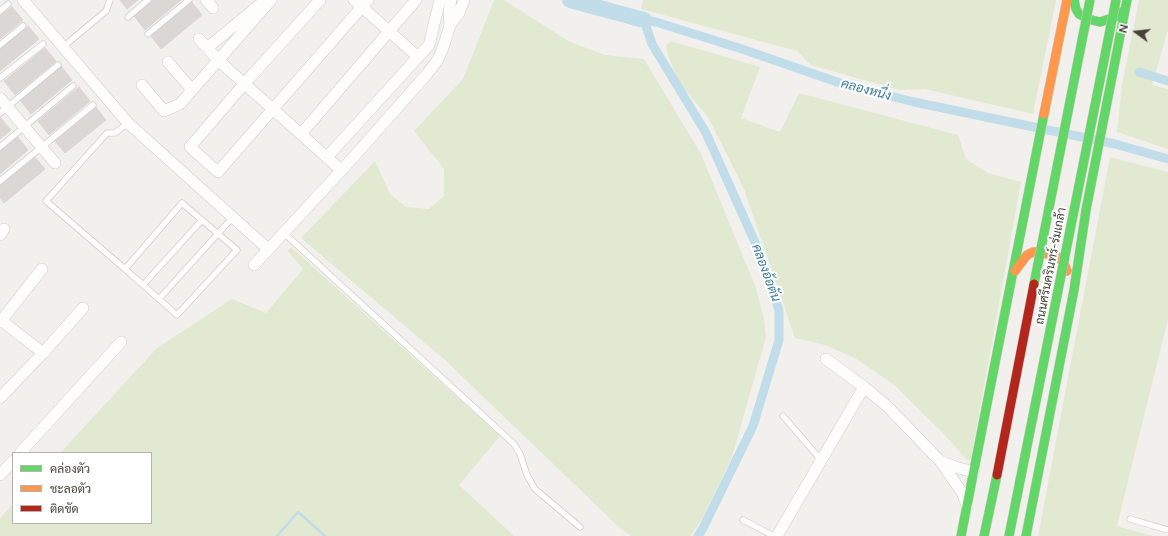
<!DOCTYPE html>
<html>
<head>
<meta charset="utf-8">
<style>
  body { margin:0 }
  #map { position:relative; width:1168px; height:536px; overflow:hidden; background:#f2f0ed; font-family:Figtree,Sarabun,sans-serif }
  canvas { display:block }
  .legend { position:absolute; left:12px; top:452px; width:140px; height:72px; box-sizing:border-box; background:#fff; border:1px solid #b5b3b0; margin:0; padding:5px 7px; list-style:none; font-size:12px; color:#474139 }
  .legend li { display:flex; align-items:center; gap:8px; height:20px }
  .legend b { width:20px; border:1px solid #b5b3b0 }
  .north { position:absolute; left:1116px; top:12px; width:40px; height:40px; -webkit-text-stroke:3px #fff; paint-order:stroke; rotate:285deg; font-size:11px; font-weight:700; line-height:16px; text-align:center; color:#474139 }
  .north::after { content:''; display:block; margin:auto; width:14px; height:18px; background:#474139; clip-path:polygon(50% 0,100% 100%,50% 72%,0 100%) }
</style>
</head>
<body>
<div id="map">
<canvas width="1168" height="536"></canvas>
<ul class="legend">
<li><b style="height:5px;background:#63d668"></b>คล่องตัว</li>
<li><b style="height:5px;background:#ff974d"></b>ชะลอตัว</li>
<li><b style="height:5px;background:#b3261e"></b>ติดขัด</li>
</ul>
<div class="north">N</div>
</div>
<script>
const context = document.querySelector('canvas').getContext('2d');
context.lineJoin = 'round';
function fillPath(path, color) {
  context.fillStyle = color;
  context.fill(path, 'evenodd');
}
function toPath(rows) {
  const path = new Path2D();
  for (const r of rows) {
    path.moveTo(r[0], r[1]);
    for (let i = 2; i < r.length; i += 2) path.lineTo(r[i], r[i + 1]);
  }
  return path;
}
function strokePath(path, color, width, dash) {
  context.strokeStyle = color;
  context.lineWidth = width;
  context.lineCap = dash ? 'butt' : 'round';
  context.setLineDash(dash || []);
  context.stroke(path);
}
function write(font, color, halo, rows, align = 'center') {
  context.font = font + ' Figtree,Sarabun,sans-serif';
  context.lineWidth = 4;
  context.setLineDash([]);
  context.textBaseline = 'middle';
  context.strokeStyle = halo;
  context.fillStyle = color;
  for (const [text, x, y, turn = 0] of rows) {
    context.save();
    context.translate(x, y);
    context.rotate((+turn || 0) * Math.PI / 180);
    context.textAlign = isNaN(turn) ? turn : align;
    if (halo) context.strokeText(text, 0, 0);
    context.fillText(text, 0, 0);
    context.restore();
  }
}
fillPath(toPath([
  [494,0,504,0,570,42,605,55,644,59,701,154,756,288,764,318,766,337,732,457,701,521,690,536,631,536,621,529,445,360,301,238,375,161,390,194,406,207,429,209,444,196,444,169,414,131,463,79],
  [643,0,1056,0,1033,114,925,89,899,90,811,65,797,51,641,9],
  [1139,0,1168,0,1168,30,1152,85,1168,89,1168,149,1117,132,1122,85],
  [671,41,760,67,741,118,780,132,799,93,958,135,966,159,988,173,1021,182,971,458,968,461,942,432,893,384,855,358,825,345,795,338,744,189,708,117,681,85,669,59,666,45],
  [1110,157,1168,172,1168,319,1117,526,1153,536,1038,536],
  [291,247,500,436,459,485,514,536,0,536,0,518,13,504,13,523,151,523,151,453,60,453,157,348,232,299,266,313,303,269,288,251]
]), '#e1e9d0');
strokePath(toPath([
  [277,536,298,512,325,536]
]), '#c2ddea', 2.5);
strokePath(toPath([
  [644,20,652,44,706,133,758,249,779,310,779,340,753,426,703,528,698,536],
  [644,20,656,22,742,49,840,83,914,102,1115,144,1168,159],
  [1139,72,1168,81]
]), '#c2ddea', 9);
strokePath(toPath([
  [570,0,644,20]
]), '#c2ddea', 16);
const building = toPath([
  [120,0,138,0,127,9,120,0],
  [153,0,181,0,145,30,134,16,153,0],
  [191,1,202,15,161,49,150,35,191,1],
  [12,7,23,20,0,39,0,16,12,7],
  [28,26,39,39,0,71,0,49,28,26],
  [45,48,56,61,15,95,4,81,45,48],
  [61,66,72,80,31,114,20,100,61,66],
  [79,87,90,101,49,135,38,121,79,87],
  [95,106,106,120,65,153,54,140,95,106],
  [0,117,11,130,0,139,0,117],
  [17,136,28,150,0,174,0,151,17,136],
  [33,155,45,169,4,203,0,198,0,183,33,155]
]);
fillPath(building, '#dad7d4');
strokePath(building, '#dad7d3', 1);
const lane = toPath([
  [0,11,8,4],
  [128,17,148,0],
  [148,34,189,0],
  [0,45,23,26],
  [63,47,106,11,110,0],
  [0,78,43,44],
  [0,113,58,65],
  [0,147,73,86],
  [0,181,93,105],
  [182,203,237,250,177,315,125,269,182,203],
  [284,233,514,444,520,454,527,475,535,489,580,527],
  [125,269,46,201,107,133,115,133,128,123],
  [143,285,202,220],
  [159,299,233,217],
  [783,416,821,460],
  [1130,519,1168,530],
  [743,520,774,536]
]);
const street = toPath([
  [23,0,128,123,268,249],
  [206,0,213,8],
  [320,0,245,83,190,147,218,172,368,0],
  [354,0,418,57],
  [450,25,449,12,451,0],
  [199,39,219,61,341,170],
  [207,48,263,2],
  [168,62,192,90],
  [142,85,164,111,180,104,271,0],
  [0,98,55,163],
  [301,134,416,0],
  [327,157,429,45,440,0],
  [0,235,4,229],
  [254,265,350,161,427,74,437,61,443,48,450,25,459,13,464,0],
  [1,320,43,353],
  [0,322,42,269],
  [826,359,864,387,887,406,941,462,963,494,967,506],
  [0,398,43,353,83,308],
  [20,453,121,342],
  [942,462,955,467,974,472],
  [0,475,13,461],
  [777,536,864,387]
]);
const fast = toPath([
  [1074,0,1076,9,1079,14,1088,19,1100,22,1118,16,1120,12],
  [961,536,1044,114],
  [984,536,997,475],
  [1009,536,1020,481],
  [1026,536,1074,290,1086,210,1127,0]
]);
const slow = toPath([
  [1044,114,1067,0],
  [1015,271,1027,255,1033,252,1039,252,1058,257,1064,263,1067,271]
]);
strokePath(lane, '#d0cdca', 7);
strokePath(street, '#d0cdca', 12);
strokePath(fast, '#d0ccc4', 10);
strokePath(slow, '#d0ccc4', 10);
strokePath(lane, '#fdfdfc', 5.5);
strokePath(street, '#fdfdfc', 11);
strokePath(fast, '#63d668', 9);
strokePath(slow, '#ff974d', 9);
const fastBridge = toPath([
  [1034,284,1090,0],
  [1020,481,1116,0]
]);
const jamBridge = toPath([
  [997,475,1034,284]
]);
strokePath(fastBridge, '#d2cabc', 10, []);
strokePath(jamBridge, '#d2cabc', 10, []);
strokePath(fastBridge, '#63d668', 9);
strokePath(jamBridge, '#b3261e', 9);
write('12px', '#474139', '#fff', [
  ["ถนนศรีนครินทร์-ร่มเกล้า",1051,266,-79]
]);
write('italic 13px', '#3b7da1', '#fff', [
  ["คลองหนึ่ง",866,90,15],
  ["คลองอ้อตัน",766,273,70]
]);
</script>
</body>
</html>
